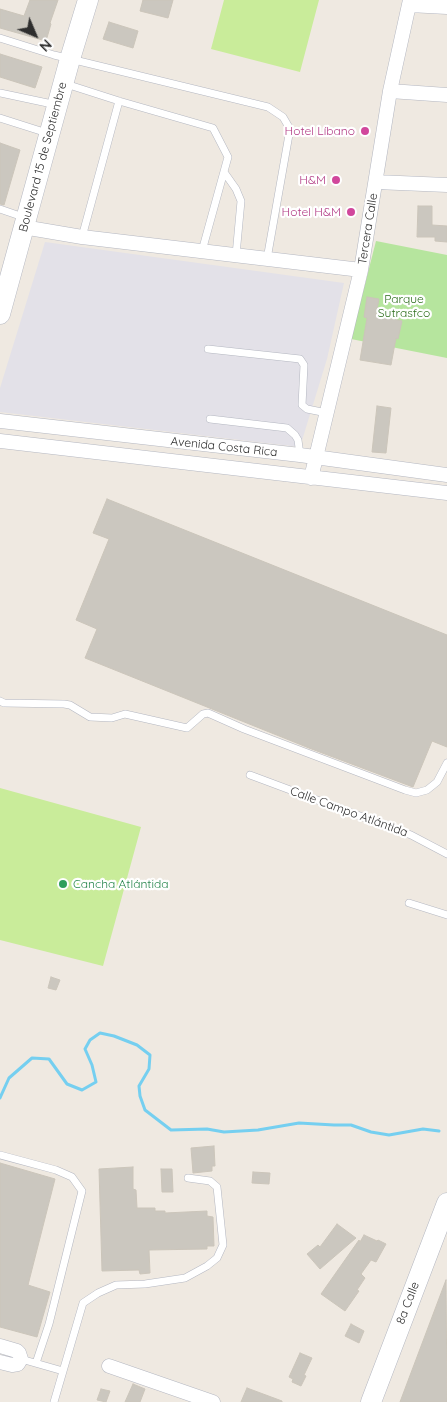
<!DOCTYPE html>
<html>
<head>
<meta charset="utf-8">
<style>
  body { margin:0 }
  #map { position:relative; width:447px; height:1402px; overflow:hidden; background:#efe9e1; font-family:Quicksand,sans-serif }
  canvas { display:block }
  .north { position:absolute; left:10px; top:10px; width:50px; height:50px; -webkit-text-stroke:4px #fff; paint-order:stroke; rotate:135deg; font-size:14px; font-weight:700; line-height:20px; text-align:center; color:#2e2e2e }
  .north::after { content:''; display:block; margin:auto; width:18px; height:22px; background:#2e2e2e; clip-path:polygon(50% 0,100% 100%,50% 72%,0 100%) }
</style>
</head>
<body>
<div id="map">
<canvas width="447" height="1402"></canvas>
<div class="north">N</div>
</div>
<script>
const context = document.querySelector('canvas').getContext('2d');
context.lineJoin = 'round';
function fillPath(path, color) {
  context.fillStyle = color;
  context.fill(path, 'evenodd');
}
function toPath(rows) {
  const path = new Path2D();
  for (const r of rows) {
    path.moveTo(r[0], r[1]);
    for (let i = 2; i < r.length; i += 2) path.lineTo(r[i], r[i + 1]);
  }
  return path;
}
function strokePath(path, color, width, dash) {
  context.strokeStyle = color;
  context.lineWidth = width;
  context.lineCap = dash ? 'butt' : 'round';
  context.setLineDash(dash || []);
  context.stroke(path);
}
function write(font, color, halo, rows, align = 'center') {
  context.font = font + ' Quicksand,sans-serif';
  context.lineWidth = 4.5;
  context.setLineDash([]);
  context.textBaseline = 'middle';
  context.strokeStyle = halo;
  context.fillStyle = color;
  for (const [text, x, y, turn = 0] of rows) {
    context.save();
    context.translate(x, y);
    context.rotate((+turn || 0) * Math.PI / 180);
    context.textAlign = isNaN(turn) ? turn : align;
    if (halo) context.strokeText(text, 0, 0);
    context.fillText(text, 0, 0);
    context.restore();
  }
}
fillPath(toPath([
  [45,242,344,283,327,359,300,447,0,412,0,388]
]), '#e3e1e8');
fillPath(toPath([
  [376,241,447,255,447,358,351,339]
]), '#b6e59e');
fillPath(toPath([
  [224,0,319,0,300,72,211,49],
  [0,788,141,827,103,966,0,940]
]), '#c9ec9a');
strokePath(toPath([
  [0,1098,9,1078,32,1058,49,1059,67,1084,82,1090,96,1082,92,1065,85,1049,90,1040,100,1033,114,1036,137,1045,150,1055,149,1069,139,1086,140,1096,145,1110,171,1130,207,1129,224,1132,258,1130,299,1123,334,1125,351,1125,371,1132,389,1135,423,1129,439,1131]
]), '#75cff0', 3);
const building = toPath([
  [30,0,58,0,50,23,51,24,46,41,0,28,0,9,24,16,30,0],
  [143,0,173,0,168,18,140,11,143,0],
  [109,22,138,31,133,48,103,39,109,22],
  [0,54,42,67,35,88,0,77,0,54],
  [0,143,20,150,4,205,0,204,0,143],
  [418,206,432,206,432,225,447,226,447,242,435,241,435,237,417,237,418,206],
  [367,297,379,299,376,315,402,321,398,339,396,338,391,365,360,360,367,318,364,317,367,297],
  [377,406,391,408,386,453,372,452,377,406],
  [107,499,447,635,447,747,432,741,413,787,309,748,85,658,97,629,76,620,109,539,93,533,107,499],
  [51,977,60,980,56,990,48,988,51,977],
  [214,1146,215,1166,212,1166,212,1171,193,1173,191,1148,214,1146],
  [0,1163,55,1179,28,1285,50,1292,37,1337,0,1327,0,1163],
  [133,1167,133,1189,136,1190,137,1208,155,1208,155,1211,165,1211,165,1213,207,1211,207,1216,213,1217,214,1246,207,1246,207,1249,149,1250,150,1273,140,1274,139,1270,102,1271,99,1169,133,1167],
  [161,1169,172,1169,173,1192,162,1192,161,1169],
  [253,1172,270,1173,269,1184,252,1183,253,1172],
  [337,1224,356,1238,320,1269,307,1254,318,1245,320,1247,337,1224],
  [364,1235,377,1241,378,1240,386,1244,376,1262,371,1260,361,1274,365,1278,357,1290,359,1291,345,1311,321,1294,359,1240,360,1242,364,1235],
  [446,1280,447,1402,400,1402,446,1280],
  [351,1324,364,1331,359,1343,345,1336,351,1324],
  [300,1353,312,1358,304,1375,306,1376,301,1386,292,1382,293,1379,289,1377,300,1353],
  [133,1384,145,1389,140,1402,125,1402,133,1384],
  [247,1388,282,1401,282,1402,241,1402,247,1388],
  [101,1389,110,1391,106,1402,97,1400,101,1389]
]);
fillPath(building, '#cbc7bf');
strokePath(building, '#cbc5ba', 1);
const lane = toPath([
  [0,38,54,55,268,107,283,117,290,129,267,259],
  [66,84,119,101,213,128,228,157,202,251],
  [0,93,57,105],
  [0,118,47,133],
  [224,172,236,189,241,201,236,255],
  [0,209,26,218],
  [82,237,119,101],
  [208,349,300,359,304,365,302,405,307,409,327,413],
  [210,419,287,428,295,435,298,440,300,455],
  [0,701,4,703,64,704,70,705,90,717,112,718,125,714,187,728,203,714,208,713,244,729,405,790,416,793,427,790,437,782,447,763],
  [250,775,411,835,447,854],
  [409,903,447,915],
  [0,1155,56,1170,72,1177,82,1191,49,1324,36,1363],
  [21,1359,63,1371],
  [54,1402,83,1303,98,1293,116,1285,145,1284,185,1278,207,1266,217,1258,223,1245,217,1187,210,1181,188,1178]
]);
const street = toPath([
  [409,5,447,7],
  [390,91,447,95],
  [376,182,447,185],
  [23,227,82,237,361,270],
  [0,421,300,455,447,475],
  [0,441,447,493],
  [311,478,361,270,390,91,410,0],
  [0,1346,17,1351,19,1353,21,1359,18,1364,12,1365,0,1362],
  [109,1366,213,1402]
]);
const secondary = toPath([
  [0,314,70,59,88,0],
  [371,1402,447,1203]
]);
strokePath(lane, '#b4b7c1', 8);
strokePath(street, '#b4b7c1', 15);
strokePath(secondary, '#b4b7c1', 21);
strokePath(lane, '#fff', 7);
strokePath(street, '#fff', 14);
strokePath(secondary, '#fff', 20);
for (const [x, y, r, color] of [
  [365,131,5,"#d1479c"],
  [336,180,5,"#d1479c"],
  [351,212,5,"#d1479c"],
  [63,884,5,"#2e9e5b"]
]) {
  const dot = new Path2D();
  dot.arc(x, y, r, 0, 2 * Math.PI);
  context.fillStyle = color;
  context.fill(dot);
  strokePath(dot, '#fff', 2);
}
write('12px', '#b23c85', '#fff', [
  ["Hotel Líbano",355,131],
  ["H&M",326,180],
  ["Hotel H&M",341,212]
], 'right');
write('12px', '#2e2e2e', '#fff', [
  ["Boulevard 15 de Septiembre",43,157,-75],
  ["Tercera Calle",368,229,-81],
  ["Avenida Costa Rica",224,447,6],
  ["Calle Campo Atlántida",349,812,20],
  ["8a Calle",408,1303,-69]
]);
write('12px', '#2c6e1b', '#fff', [
  ["Parque",404,299],
  ["Sutrasfco",404,313]
]);
write('12px', '#27864d', '#fff', [
  ["Cancha Atlántida",73,884]
], 'left');
</script>
</body>
</html>
